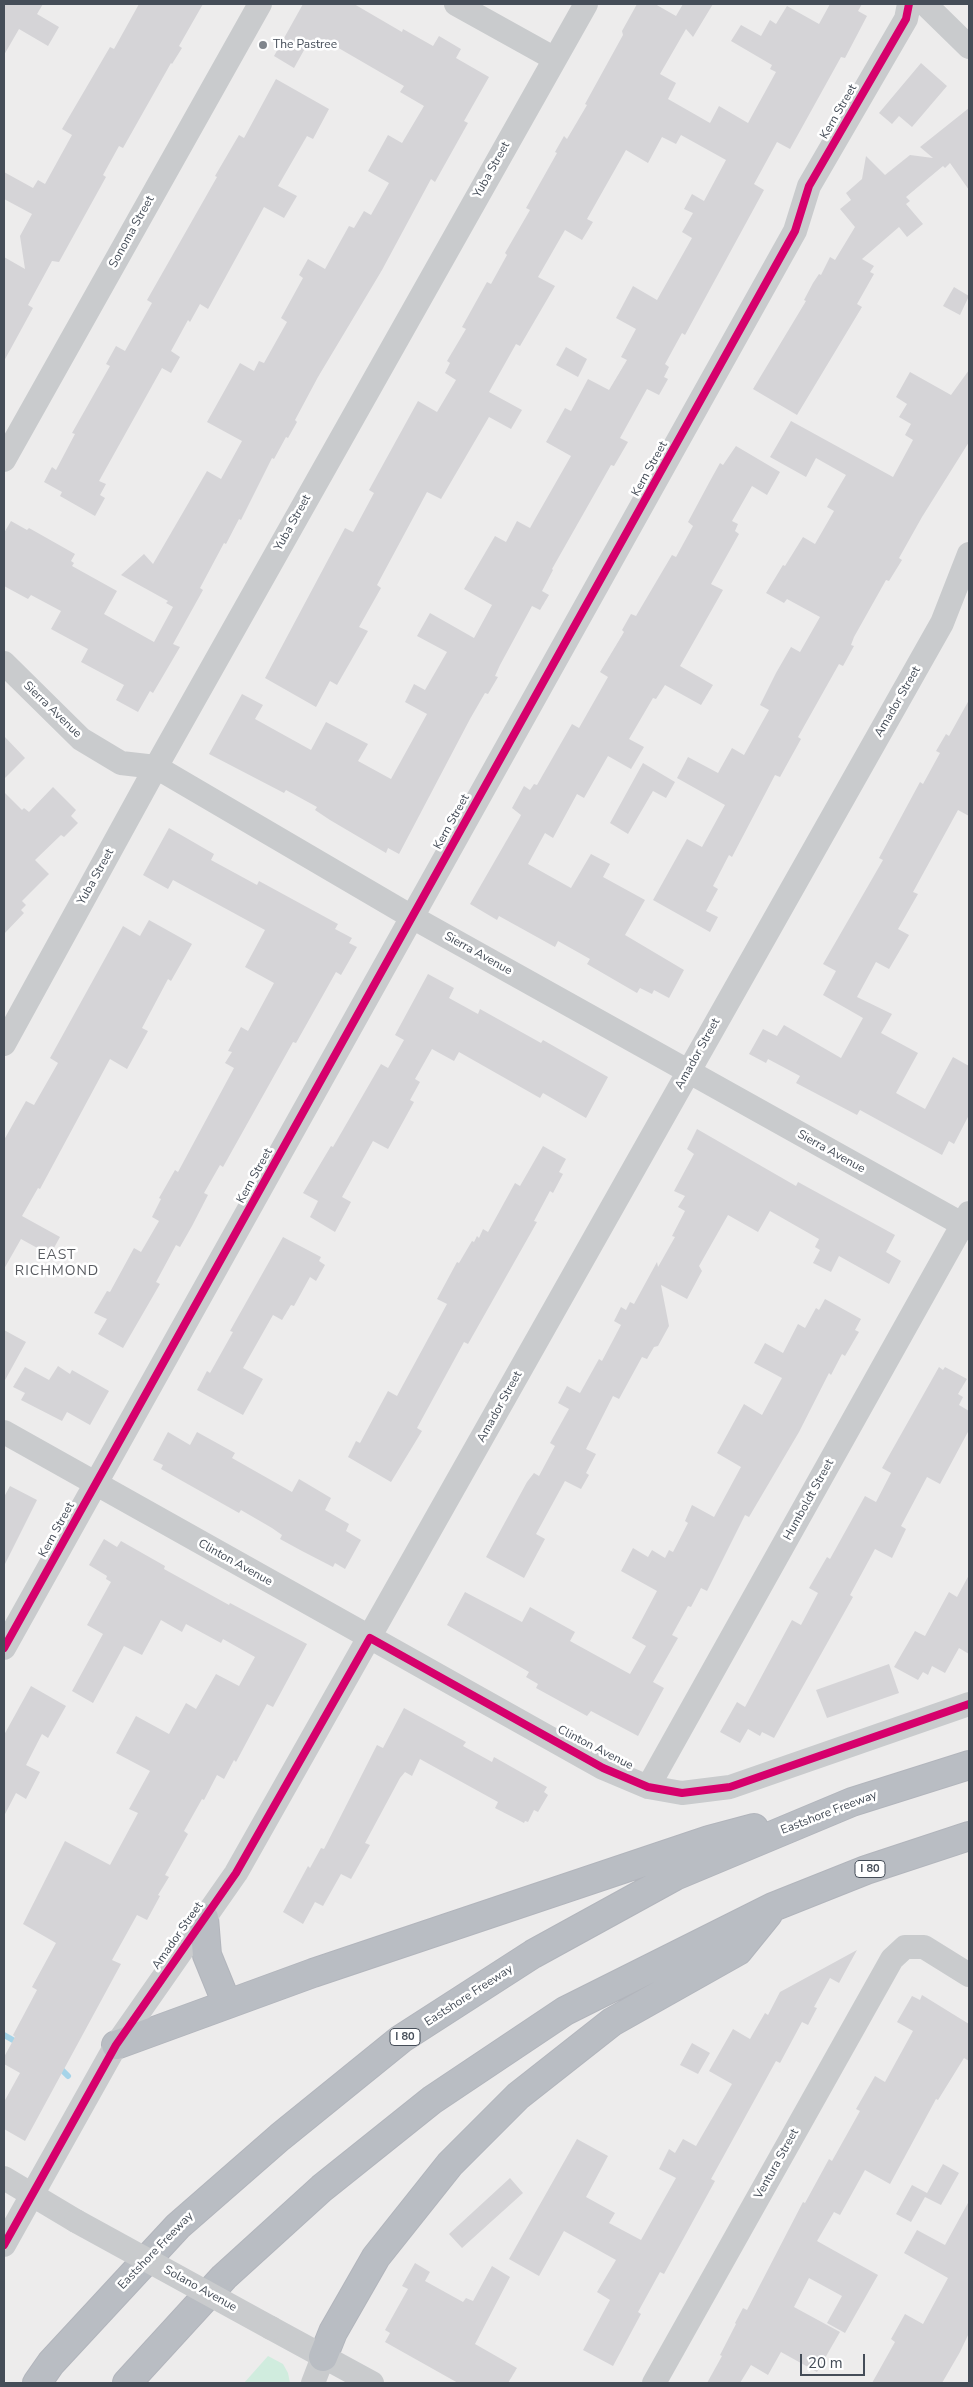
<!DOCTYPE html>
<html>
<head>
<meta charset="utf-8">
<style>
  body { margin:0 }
  #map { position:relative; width:973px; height:2387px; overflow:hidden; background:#edecec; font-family:"Nunito Sans",sans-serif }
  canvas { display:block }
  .frame { position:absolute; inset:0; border:5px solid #454d58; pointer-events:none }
  .scale { position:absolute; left:800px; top:2354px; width:65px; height:22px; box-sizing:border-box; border:2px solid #454d58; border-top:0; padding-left:6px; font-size:15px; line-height:18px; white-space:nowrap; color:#454d58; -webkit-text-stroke:4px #fff; paint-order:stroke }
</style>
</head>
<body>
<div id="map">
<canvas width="973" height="2387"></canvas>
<div class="frame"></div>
<div class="scale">20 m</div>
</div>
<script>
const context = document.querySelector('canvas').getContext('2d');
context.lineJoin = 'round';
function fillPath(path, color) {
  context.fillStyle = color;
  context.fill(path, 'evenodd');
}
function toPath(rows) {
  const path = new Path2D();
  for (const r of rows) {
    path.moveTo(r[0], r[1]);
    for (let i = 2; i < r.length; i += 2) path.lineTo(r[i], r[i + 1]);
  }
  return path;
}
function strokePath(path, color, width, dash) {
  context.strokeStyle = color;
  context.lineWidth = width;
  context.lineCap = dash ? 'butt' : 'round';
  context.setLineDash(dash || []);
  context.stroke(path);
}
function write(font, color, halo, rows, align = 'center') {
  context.font = font + ' "Nunito Sans",sans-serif';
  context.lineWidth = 5;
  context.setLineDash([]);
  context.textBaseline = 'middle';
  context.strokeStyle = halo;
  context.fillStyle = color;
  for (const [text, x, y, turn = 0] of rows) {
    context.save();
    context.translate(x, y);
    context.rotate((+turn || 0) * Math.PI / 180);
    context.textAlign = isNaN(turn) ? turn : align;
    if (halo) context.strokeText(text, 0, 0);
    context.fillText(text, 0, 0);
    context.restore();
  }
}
fillPath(toPath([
  [268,2356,283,2364,288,2373,290,2383,244,2383]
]), '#d0ecde');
strokePath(toPath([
  [4,2035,20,2044],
  [57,2065,68,2076]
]), '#a6d4e9', 6);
fillPath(toPath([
  [4,4,43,4,37,14,59,27,48,46,19,29,4,55],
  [139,4,203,4,179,46,182,48,172,64,171,63,123,148,119,146,103,175,106,177,59,262,52,261,28,305,33,308,4,361,4,257,25,269,20,236,32,214,4,199,4,172,33,188,38,180,45,184,72,135,62,129,110,47,114,49],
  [303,4,354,4,402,32,403,29,433,46,439,36,461,49,456,58,489,77,464,121,468,123,435,182,431,179,382,270,318,377,295,420,297,422,288,438,286,437,274,459,272,458,241,520,239,519,226,544,224,543,200,588,203,590,173,644,180,647,153,693,150,691,138,712,116,700,124,685,81,662,88,649,51,629,61,611,31,595,28,599,4,586,4,533,11,521,27,530,29,528,75,554,71,561,74,563,72,566,117,591,104,614,154,642,173,607,166,603,168,601,121,575,144,554,153,564,207,471,221,479,242,441,207,422,240,363,254,371,259,361,264,363,287,322,281,318,303,278,299,275,308,259,325,269,349,226,354,228,364,211,371,215,389,183,368,171,388,135,402,143,424,106,400,92,404,86,323,39,317,48,308,43,294,68,274,56],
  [637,4,655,4,676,16,683,4,713,4,693,37,686,29,660,74,676,83,668,99,710,123,719,106,748,123,776,72,770,69,772,65,731,41,741,25,761,36,770,20,776,24,787,6,819,24,830,4,862,4,858,11,867,16,845,58,841,57,790,149,777,142,754,184,764,190,685,335,682,333,665,364,669,367,664,377,668,379,659,395,647,389,620,438,628,442,614,466,611,465,552,569,553,570,542,591,549,595,540,610,532,606,500,665,495,676,498,677,488,694,485,693,470,719,399,854,388,848,386,853,330,820,315,810,317,807,286,790,284,793,209,754,242,694,263,705,255,719,311,750,326,722,368,744,358,761,391,779,427,714,405,702,414,684,425,690,447,652,417,636,430,613,474,638,492,605,464,589,495,536,506,542,517,521,530,528,535,519,571,456,546,442,565,408,571,411,588,379,609,390,627,360,621,357,636,329,616,318,633,286,657,300,692,238,682,232,693,213,684,209,692,194,704,201,726,160,681,135,676,144,662,137,648,163,626,150,587,219,593,222,582,240,565,230,538,277,555,286,520,346,516,344,489,392,522,410,511,429,489,417,441,499,427,492,377,585,381,588,359,627,368,631,337,685,330,681,316,707,265,678,345,528,353,532,374,493,369,490,418,401,437,412,456,380,445,373,450,363,447,361,466,329,462,327,487,282,491,284,507,255,505,253,530,210,526,208,557,153,555,152,564,136,567,139,587,105,585,104,623,35,622,31],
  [921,63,947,86,912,127,899,116,892,124,879,113],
  [276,79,329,109,313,139,307,136,278,186,297,196,284,218,264,207,208,309,200,304,190,322,188,320,171,351,180,357,171,373,162,368,99,481,106,484,100,495,105,498,95,516,60,496,62,492,44,482,52,467,56,470,75,434,72,433,110,366,106,364,116,346,125,351,152,303,147,300,217,177,215,176,239,135,244,138],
  [969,108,969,190,950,163,945,168,943,166,906,197,910,201,906,204,923,224,907,237,899,227,862,259,874,266,870,272,874,274,857,304,862,307,797,415,753,389,806,301,804,300,813,283,819,274,821,275,830,257,835,260,855,227,840,209,851,200,846,193,862,179,866,156,885,175,910,155,933,158,920,147],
  [954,287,969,296,960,315,943,306],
  [566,347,587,359,578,377,556,365],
  [969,370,969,442,922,517,899,558,902,560,889,581,886,580,854,637,851,645,854,646,843,666,839,664,798,737,801,739,780,777,775,775,732,857,729,855,713,886,718,889,706,911,718,917,710,932,653,900,687,839,702,847,725,805,677,778,688,757,718,773,732,748,744,755,769,710,760,705,776,673,791,647,800,652,820,617,787,599,784,603,766,593,783,565,785,566,803,537,815,544,834,511,827,507,846,475,816,458,806,477,770,457,791,421,893,477,913,440,905,435,911,424,899,417,907,404,896,397,910,372,951,395],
  [736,446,780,472,767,495,752,486,732,521,738,524,735,531,739,534,711,584,723,590,680,666,713,685,701,705,665,685,656,699,653,698,629,739,644,747,631,769,608,756,584,798,577,794,553,838,545,833,528,864,571,888,591,854,610,864,603,877,645,900,625,935,684,970,669,998,654,990,652,994,640,988,637,993,587,964,590,959,558,941,555,947,499,916,497,920,470,904,519,819,521,815,512,808,524,786,530,790,534,784,537,785,572,724,579,728,608,677,600,672,624,632,622,630,631,614,636,616,672,555,676,557,693,526,688,522,710,481,720,463,723,465],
  [969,700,969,816,958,810,913,892,918,894,898,929,909,935,889,969,876,962,857,997,892,1014,881,1033,918,1053,896,1093,925,1109,953,1057,969,1066,969,1115,954,1144,949,1141,942,1155,860,1110,857,1115,796,1083,800,1076,768,1059,766,1063,749,1054,763,1029,777,1036,784,1025,841,1058,863,1018,823,995,836,971,823,964,883,860,879,858,920,782,923,784,940,753,936,751,946,734,949,736],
  [4,736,25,758,4,779],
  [643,763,675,782,666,798,653,791,628,834,610,823],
  [53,787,76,810,71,816,78,823,64,837,61,835,35,860,49,874,22,901,26,905,21,910,24,913,4,934,4,792,22,810,24,808,29,812],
  [169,828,214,854,211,860,257,885,259,881,338,924,335,929,352,938,349,943,357,947,341,975,336,972,296,1043,293,1042,223,1167,220,1165,204,1193,208,1195,192,1226,180,1247,176,1245,156,1282,160,1284,123,1348,98,1334,107,1319,94,1313,107,1291,110,1292,134,1248,141,1252,159,1221,152,1217,161,1199,159,1198,175,1170,178,1172,234,1068,225,1063,232,1052,228,1051,241,1027,248,1031,274,983,245,967,265,930,173,880,168,889,143,875],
  [149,920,192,944,171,981,168,979,142,1028,148,1031,127,1069,110,1059,40,1189,38,1188,22,1216,60,1237,50,1255,21,1239,4,1269,4,1140,26,1101,34,1105,58,1063,50,1058,123,926,140,936],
  [428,974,454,988,449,998,478,1014,480,1009,541,1043,543,1040,608,1077,586,1118,543,1093,540,1098,459,1052,454,1061,432,1049,415,1079,420,1082,410,1100,414,1102,388,1149,373,1141,342,1197,351,1202,335,1232,310,1217,318,1201,303,1193,331,1146,333,1147,381,1064,388,1068,404,1040,395,1035],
  [697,1129,796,1186,798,1182,895,1235,886,1252,901,1261,889,1284,839,1256,831,1272,813,1263,820,1250,815,1247,819,1239,770,1211,758,1232,728,1215,699,1266,702,1271,687,1299,661,1285,669,1326,658,1346,654,1347,647,1359,642,1357,619,1399,613,1396,586,1449,596,1454,586,1473,589,1475,581,1489,565,1481,536,1534,545,1539,524,1578,486,1557,527,1482,534,1473,539,1476,555,1446,550,1443,569,1409,558,1403,567,1386,580,1393,599,1359,602,1361,621,1325,614,1321,621,1307,626,1310,630,1302,634,1304,657,1262,658,1267,675,1237,672,1236,685,1211,678,1207,685,1196,674,1191,694,1154,687,1149],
  [543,1146,566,1159,559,1172,563,1174,553,1193,550,1191,534,1221,537,1222,468,1344,464,1342,417,1428,422,1431,391,1482,348,1457,356,1441,360,1443,388,1391,397,1396,447,1304,437,1299,457,1262,459,1263,472,1241,474,1242,477,1236,479,1238,483,1229,488,1232,515,1183,520,1186],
  [283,1237,321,1257,319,1261,325,1265,316,1281,310,1277,294,1306,291,1305,282,1320,273,1315,243,1368,263,1379,243,1415,197,1390,207,1371,210,1373,233,1332,230,1331],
  [825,1299,861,1319,855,1330,859,1332,845,1356,842,1354,831,1375,829,1373,799,1432,749,1517,745,1515,707,1591,701,1588,691,1607,688,1606,672,1635,678,1638,653,1682,664,1688,638,1736,591,1711,587,1716,536,1688,538,1684,526,1677,529,1672,447,1625,465,1592,522,1622,530,1607,575,1632,570,1641,630,1674,646,1646,632,1638,657,1591,621,1571,633,1548,648,1557,652,1550,665,1558,669,1550,673,1552,688,1523,685,1521,692,1505,714,1517,741,1467,717,1453,744,1404,762,1415,782,1378,754,1363,765,1343,783,1353,798,1324,805,1328,816,1308,819,1310],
  [4,1330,26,1342,4,1382],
  [58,1366,70,1374,72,1370,109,1391,90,1425,67,1412,62,1421,21,1400,25,1393,13,1387,25,1367,49,1380],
  [939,1367,943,1370,945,1367,967,1379,958,1394,963,1397,959,1405,969,1411,969,1430,940,1484,927,1477,901,1526,906,1529,892,1558,875,1549,850,1595,853,1597,774,1738,762,1732,760,1736,748,1729,740,1743,720,1732,737,1702,745,1707,792,1620,801,1625,818,1593,809,1588,827,1557,830,1559,865,1496,876,1502,891,1473,882,1468],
  [168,1432,190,1445,197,1432,235,1453,232,1458,292,1492,299,1479,331,1498,325,1510,349,1524,346,1531,361,1540,345,1569,335,1563,333,1567,302,1551,280,1539,282,1535,272,1528,241,1510,239,1513,161,1469,163,1465,153,1460],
  [10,1486,37,1500,4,1566,4,1497],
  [104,1539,117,1547,121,1541,165,1566,164,1569,229,1605,230,1603,307,1644,273,1707,267,1704,236,1762,234,1760,224,1779,217,1775,204,1800,202,1799,184,1831,188,1834,165,1875,169,1877,158,1895,160,1896,147,1920,137,1915,112,1960,121,1964,25,2141,4,2129,4,2102,20,2073,4,2064,4,2057,15,2037,13,2035,37,1990,32,1987,56,1943,23,1924,65,1841,110,1865,138,1813,129,1809,150,1771,116,1753,136,1716,169,1734,186,1703,196,1709,216,1674,239,1686,255,1657,223,1639,221,1643,186,1624,182,1632,161,1620,142,1655,124,1646,93,1703,72,1691,103,1634,87,1625,111,1582,106,1579,107,1576,89,1565],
  [969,1575,969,1654,959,1648,945,1673,932,1666,928,1675,923,1672,918,1680,894,1667,915,1631,925,1636,949,1592,957,1597],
  [889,1664,899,1693,827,1718,816,1690],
  [31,1686,66,1706,48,1738,42,1734,26,1765,40,1772,27,1797,26,1799,16,1793,4,1816,4,1735],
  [404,1708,466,1742,463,1746,492,1762,494,1757,547,1787,544,1792,548,1795,538,1812,534,1810,528,1822,525,1821,524,1823,495,1808,498,1802,420,1759,412,1776,405,1772,400,1778,365,1843,370,1845,351,1879,341,1874,323,1906,315,1902,303,1924,283,1912,308,1866,310,1868,321,1848,324,1849,377,1745,383,1748],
  [857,1950,839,1983,830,1978,814,2007,817,2008,808,2025,802,2022,780,2063,776,2061,711,2179,715,2181,664,2274,660,2272,638,2312,641,2314,613,2366,583,2350,610,2300,597,2292,616,2260,564,2231,539,2276,509,2259,577,2139,608,2156,586,2197,615,2213,609,2223,641,2240,676,2178,659,2169,669,2149,675,2153,683,2139,696,2146,732,2084,709,2071,733,2029,750,2039,765,2013,768,2015,780,1992],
  [922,1995,969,2024,969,2061,964,2058,938,2100,936,2099,890,2184,865,2170,840,2215,834,2212,817,2241,878,2275,845,2333,827,2323,842,2296,809,2278,794,2307,840,2332,817,2372,781,2352,768,2375,751,2365,740,2383,707,2383,722,2356,720,2355,736,2324,735,2323,743,2308,747,2310,803,2202,805,2203,829,2159,832,2161,860,2111,856,2109,875,2076,885,2082,913,2031,897,2022,912,1996,920,2000],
  [692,2043,710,2053,698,2074,680,2065],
  [943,2164,959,2173,941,2205,925,2197,911,2222,896,2214,912,2185,927,2193],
  [510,2178,523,2193,462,2248,449,2234],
  [969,2201,969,2333,960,2352,942,2383,872,2383,895,2342,891,2339,905,2314,923,2324,948,2278,904,2253,917,2230,945,2245],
  [415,2263,430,2272,425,2281,463,2302,466,2298,473,2301,492,2266,510,2277,475,2344,517,2368,508,2383,458,2383,385,2342,390,2333,385,2330,408,2289,402,2286]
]), '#d5d4d7');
const highway = toPath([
  [204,1918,207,1955,227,2004],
  [116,2045,313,1973,709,1840,754,1828],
  [323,2357,333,2332,376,2257,450,2164,518,2096,612,2022,738,1951,768,1914],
  [37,2383,51,2363,178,2226,280,2137,401,2039,533,1954,675,1876,852,1802,969,1765],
  [127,2383,224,2277,322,2188,432,2100,565,2011,773,1907,866,1870,969,1836]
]);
strokePath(highway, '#b2b5bc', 30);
strokePath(toPath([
  [456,4,555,59],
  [925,4,969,47],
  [4,460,260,4],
  [4,663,81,739,121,763,156,767,412,917,969,1228],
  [4,1044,156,767,586,4],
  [4,1432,603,1768,648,1787,682,1793,730,1787,969,1704],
  [4,1648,795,231,809,186,906,19,909,4],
  [648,1787,969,1213],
  [4,2178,76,2221],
  [4,2245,116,2045,236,1873,942,623,969,554],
  [271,2328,372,2383],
  [313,2383,323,2357],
  [654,2383,892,1959,905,1947,924,1947,969,1975]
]), '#c9cbcd', 24);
strokePath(highway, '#b9bdc3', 28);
strokePath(toPath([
  [76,2221,271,2328]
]), '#c9cbcd', 24);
strokePath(toPath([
  [4,1648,795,231,809,186,906,19,909,4],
  [4,2245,116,2045,236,1873,370,1638,603,1768,648,1787,682,1793,730,1787,969,1704]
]), '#d6006c', 8);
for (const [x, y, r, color] of [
  [263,45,5,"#80858c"]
]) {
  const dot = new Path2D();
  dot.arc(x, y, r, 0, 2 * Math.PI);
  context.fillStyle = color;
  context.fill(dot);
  strokePath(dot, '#fff', 2);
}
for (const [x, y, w] of [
  [870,1869,30],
  [405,2037,30]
]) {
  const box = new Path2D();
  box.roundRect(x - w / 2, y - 8.5, w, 17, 4);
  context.fillStyle = '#fff';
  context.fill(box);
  strokePath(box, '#454d58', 1);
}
write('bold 11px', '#454d58', null, [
  ["I 80",870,1869],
  ["I 80",405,2037]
]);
write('12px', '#454d58', '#fff', [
  ["The Pastree",273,45]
], 'left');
write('12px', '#454d58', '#fff', [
  ["Kern Street",839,112,-60],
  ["Yuba Street",492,170,-61],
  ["Sonoma Street",132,232,-61],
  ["Kern Street",650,469,-61],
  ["Yuba Street",293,523,-61],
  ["Amador Street",898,702,-60],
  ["Sierra Avenue",52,710,44],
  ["Kern Street",452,822,-61],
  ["Yuba Street",96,877,-61],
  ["Sierra Avenue",478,954,29],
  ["Amador Street",698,1054,-61],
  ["Sierra Avenue",831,1152,29],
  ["Kern Street",255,1176,-61],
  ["Amador Street",500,1407,-61],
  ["Humboldt Street",809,1500,-61],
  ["Kern Street",57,1530,-61],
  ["Clinton Avenue",235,1563,29],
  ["Clinton Avenue",595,1748,27],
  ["Eastshore Freeway",829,1813,-21],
  ["Amador Street",178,1936,-55],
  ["Eastshore Freeway",469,1996,-33],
  ["Ventura Street",777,2164,-61],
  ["Eastshore Freeway",156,2251,-46],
  ["Solano Avenue",200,2289,29]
]);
context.letterSpacing = '1px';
write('14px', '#585b60', '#fff', [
  ["EAST",57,1256],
  ["RICHMOND",57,1272]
]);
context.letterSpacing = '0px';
</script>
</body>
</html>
